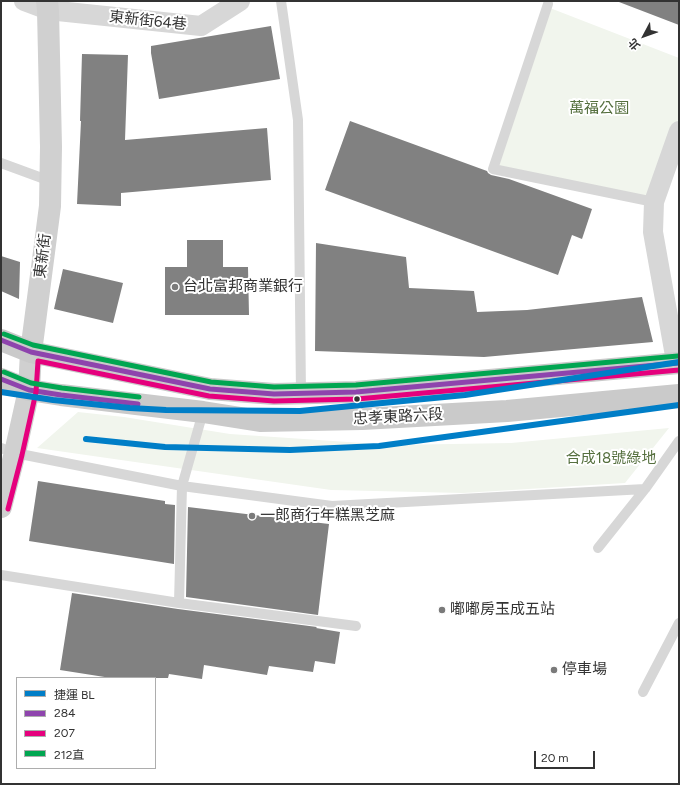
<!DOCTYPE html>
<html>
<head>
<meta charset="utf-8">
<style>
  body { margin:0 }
  #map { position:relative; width:680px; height:785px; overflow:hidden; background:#fff; font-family:Figtree,"Noto Sans TC",sans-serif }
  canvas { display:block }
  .frame { position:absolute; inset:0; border:2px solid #333; pointer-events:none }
  .legend { position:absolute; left:16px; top:677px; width:140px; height:92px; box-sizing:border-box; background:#fff; border:1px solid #adadad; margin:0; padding:5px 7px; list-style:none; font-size:12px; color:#333 }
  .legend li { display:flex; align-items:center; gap:8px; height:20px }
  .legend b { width:20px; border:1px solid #adadad }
  .north { position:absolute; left:624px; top:16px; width:40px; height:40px; -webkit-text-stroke:3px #fff; paint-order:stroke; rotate:229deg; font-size:11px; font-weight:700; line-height:16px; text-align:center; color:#333 }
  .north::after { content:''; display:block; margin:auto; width:14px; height:18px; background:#333; clip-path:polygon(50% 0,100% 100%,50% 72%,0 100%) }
  .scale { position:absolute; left:534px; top:751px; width:61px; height:18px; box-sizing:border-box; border:2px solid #333; border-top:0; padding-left:5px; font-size:12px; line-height:14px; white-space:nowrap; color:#333; -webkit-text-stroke:3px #fff; paint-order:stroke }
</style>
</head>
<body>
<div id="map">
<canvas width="680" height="785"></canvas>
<div class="frame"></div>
<ul class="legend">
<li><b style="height:5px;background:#007ec7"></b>捷運 BL</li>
<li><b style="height:5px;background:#8e44ad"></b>284</li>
<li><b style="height:5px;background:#e5007d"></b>207</li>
<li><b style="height:5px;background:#00a651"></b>212直</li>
</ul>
<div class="north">北</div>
<div class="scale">20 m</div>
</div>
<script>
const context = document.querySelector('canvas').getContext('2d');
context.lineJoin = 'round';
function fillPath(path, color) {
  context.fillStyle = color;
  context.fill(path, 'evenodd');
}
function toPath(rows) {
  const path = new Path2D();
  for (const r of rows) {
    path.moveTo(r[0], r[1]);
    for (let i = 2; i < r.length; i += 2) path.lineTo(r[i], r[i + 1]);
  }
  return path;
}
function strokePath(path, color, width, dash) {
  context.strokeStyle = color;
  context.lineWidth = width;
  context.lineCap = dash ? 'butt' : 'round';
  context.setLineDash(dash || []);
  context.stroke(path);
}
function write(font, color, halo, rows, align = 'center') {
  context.font = font + ' Figtree,"Noto Sans TC",sans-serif';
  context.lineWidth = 4;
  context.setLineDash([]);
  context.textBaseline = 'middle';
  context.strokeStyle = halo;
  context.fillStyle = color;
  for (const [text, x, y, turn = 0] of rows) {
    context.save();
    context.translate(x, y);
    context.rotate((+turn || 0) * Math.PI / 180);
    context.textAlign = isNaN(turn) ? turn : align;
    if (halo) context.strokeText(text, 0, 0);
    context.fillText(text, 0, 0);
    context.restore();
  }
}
fillPath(toPath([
  [550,8,679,58,679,117,650,197,497,167],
  [78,412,124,417,230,434,392,445,511,443,669,428,625,483,463,493,331,490,37,448]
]), '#f1f5ed');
fillPath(toPath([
  [619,1,679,1,679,25,619,2],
  [271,26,280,79,159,99,151,53,151,46],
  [82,54,128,55,125,140,267,128,271,180,121,193,121,206,77,204,81,121,80,121],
  [350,121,487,171,488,173,491,175,509,179,592,209,582,239,572,235,558,275,325,190],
  [187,240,223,240,223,267,248,267,249,315,165,315,165,267,187,267],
  [316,243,406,257,409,288,474,291,477,312,527,310,642,297,653,342,484,357,315,351],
  [1,256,20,262,19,299,1,291],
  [63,269,123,283,113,323,54,309],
  [38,481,165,501,165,504,175,505,174,564,29,541],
  [188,507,329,524,318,615,186,597],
  [72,593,178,609,317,627,316,628,340,632,335,664,315,661,313,672,269,666,267,675,204,665,202,679,169,674,168,678,111,678,60,670]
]), '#818181');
strokePath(toPath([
  [281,1,298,120,301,394],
  [548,4,493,169,654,202],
  [1,163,50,181],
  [203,412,182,486,179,603,356,626],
  [1,448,15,453,182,486,332,506,645,489],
  [598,548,645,489,679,441],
  [1,575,179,603],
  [643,692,679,623]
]), '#d7d7d7', 10);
strokePath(toPath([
  [24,1,48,10,201,26,240,1],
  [678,364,674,350,653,232,654,202,679,131]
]), '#d7d7d7', 20);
strokePath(toPath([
  [1,507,15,453,29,390,31,352,50,206,51,147,48,10,47,1]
]), '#d0d0d0', 22);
strokePath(toPath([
  [1,340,31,352,210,389,274,394,356,392,679,363],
  [1,379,29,390,61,395,203,412,260,421,362,419,507,411,679,395]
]), '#cacaca', 22);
strokePath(toPath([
  [1,340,31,352,210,389,274,394,356,392,679,363],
  [1,379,29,390,61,395,138,404]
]), '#8e44ad', 5);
strokePath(toPath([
  [8,509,22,455,36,392,38,361,209,396,274,401,357,399,679,370]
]), '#e5007d', 5);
strokePath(toPath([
  [4,334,33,345,211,382,274,387,356,385,678,356],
  [4,372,31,383,62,388,139,397]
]), '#00a651', 5);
strokePath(toPath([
  [1,392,53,400,130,408,166,410,300,411,465,395,679,362],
  [86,439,165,447,290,450,379,446,679,405]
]), '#007ec7', 6);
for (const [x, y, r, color] of [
  [175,287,4,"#7a7a7a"],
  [357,399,3.5,"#333"],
  [252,516,4,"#7a7a7a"],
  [442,610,4,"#7a7a7a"],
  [554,670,4,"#7a7a7a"]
]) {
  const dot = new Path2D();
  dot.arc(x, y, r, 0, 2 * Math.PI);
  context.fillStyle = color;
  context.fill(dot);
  strokePath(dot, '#fff', 1.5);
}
write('15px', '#333', '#fff', [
  ["東新街64巷",148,21,6],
  ["東新街",43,256,-83],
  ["忠孝東路六段",398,417,-3]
]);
write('15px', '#56703f', '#fff', [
  ["萬福公園",599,109],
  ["合成18號綠地",611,459]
]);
write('15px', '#333', '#fff', [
  ["台北富邦商業銀行",183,287],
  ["一郎商行年糕黑芝麻",260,516],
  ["嘟嘟房玉成五站",450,610],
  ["停車場",562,670]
], 'left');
</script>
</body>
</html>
